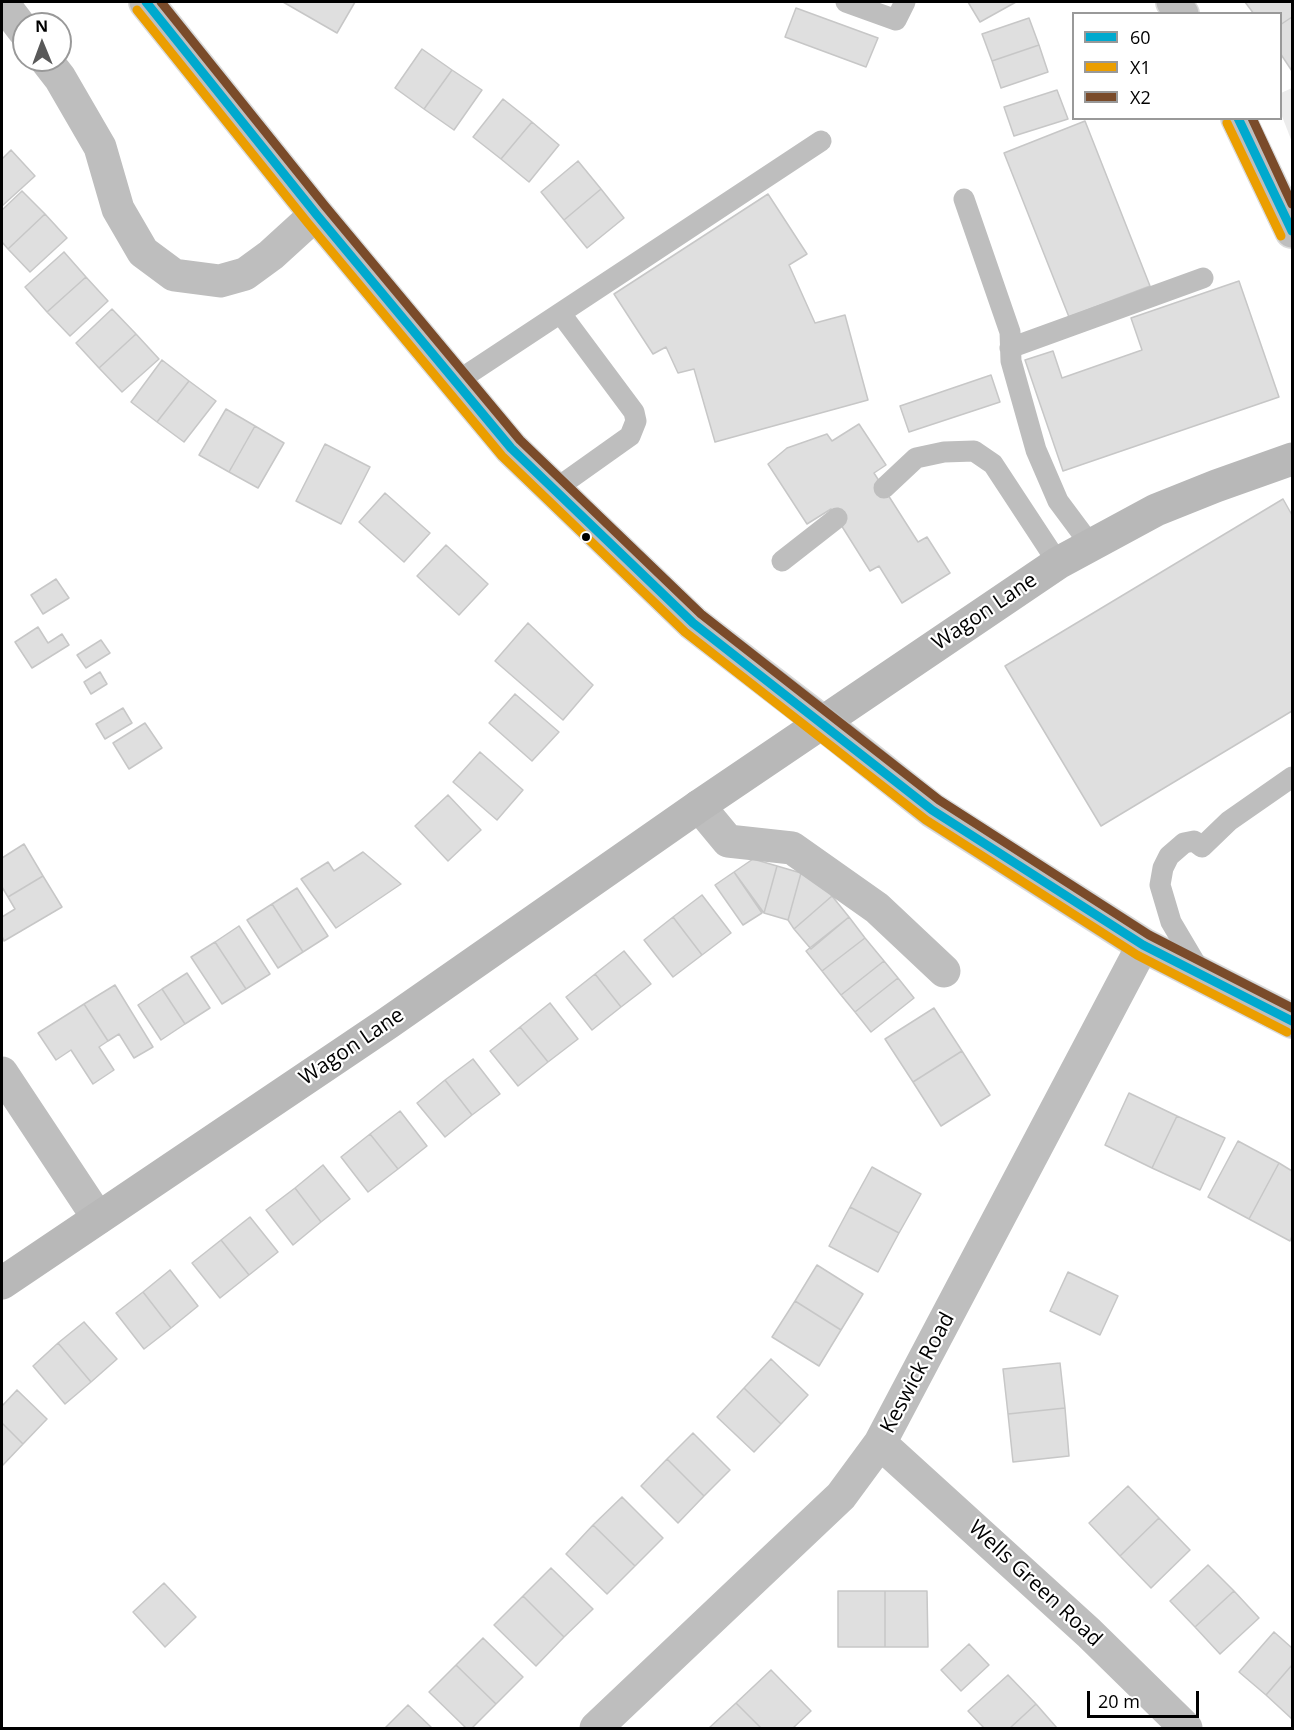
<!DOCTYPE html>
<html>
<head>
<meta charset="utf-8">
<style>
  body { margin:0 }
  #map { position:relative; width:1294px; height:1730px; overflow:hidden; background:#fff; font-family:"Open Sans",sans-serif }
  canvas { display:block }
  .frame { position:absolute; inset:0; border:3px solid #000; pointer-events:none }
  .legend { position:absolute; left:1072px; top:12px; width:210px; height:108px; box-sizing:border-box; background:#fff; border:2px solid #999; margin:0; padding:8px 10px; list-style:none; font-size:18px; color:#000 }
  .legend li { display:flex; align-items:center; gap:12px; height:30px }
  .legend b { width:30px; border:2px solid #999 }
  .north { position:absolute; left:12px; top:12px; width:60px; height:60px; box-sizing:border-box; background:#fff; border:2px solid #999; border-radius:50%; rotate:359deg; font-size:16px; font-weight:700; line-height:24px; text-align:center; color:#000 }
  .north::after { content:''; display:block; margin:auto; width:21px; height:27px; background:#595959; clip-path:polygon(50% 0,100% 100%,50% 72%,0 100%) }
  .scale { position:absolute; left:1087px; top:1691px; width:112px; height:27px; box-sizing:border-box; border:3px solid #000; border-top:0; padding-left:8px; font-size:18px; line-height:21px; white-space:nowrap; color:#000; -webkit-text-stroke:4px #fff; paint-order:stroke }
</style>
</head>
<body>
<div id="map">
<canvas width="1294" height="1730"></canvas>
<div class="frame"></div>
<ul class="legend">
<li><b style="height:8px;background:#00a9ce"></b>60</li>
<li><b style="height:8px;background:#eb9e00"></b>X1</li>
<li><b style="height:8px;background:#7a4b2a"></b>X2</li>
</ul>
<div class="north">N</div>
<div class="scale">20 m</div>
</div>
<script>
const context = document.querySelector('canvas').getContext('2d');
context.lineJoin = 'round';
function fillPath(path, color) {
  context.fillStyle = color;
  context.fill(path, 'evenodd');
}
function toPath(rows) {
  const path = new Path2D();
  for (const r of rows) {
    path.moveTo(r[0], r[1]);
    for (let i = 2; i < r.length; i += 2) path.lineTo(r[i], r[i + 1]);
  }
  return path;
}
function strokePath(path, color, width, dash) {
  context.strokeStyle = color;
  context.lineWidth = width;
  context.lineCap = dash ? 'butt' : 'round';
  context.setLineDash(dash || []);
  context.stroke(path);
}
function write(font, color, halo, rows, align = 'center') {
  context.font = font + ' "Open Sans",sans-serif';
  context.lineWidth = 4.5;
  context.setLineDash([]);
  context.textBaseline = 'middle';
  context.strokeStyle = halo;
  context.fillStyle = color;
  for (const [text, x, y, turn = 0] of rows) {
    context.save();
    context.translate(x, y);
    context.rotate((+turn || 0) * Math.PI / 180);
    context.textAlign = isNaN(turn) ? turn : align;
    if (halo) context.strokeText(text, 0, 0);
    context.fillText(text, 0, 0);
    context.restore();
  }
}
fillPath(toPath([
  [1292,88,1292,142,1280,111,1281,93]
]), '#ececec');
const building = toPath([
  [283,2,355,2,337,33,283,2],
  [968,2,1016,2,980,22,968,2],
  [1245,2,1292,2,1292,17,1280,25,1280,14,1254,14,1245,2],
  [796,8,878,38,866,67,785,37,796,8],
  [1292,17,1292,71,1280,53,1280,25,1292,17],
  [1029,18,1039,45,992,61,982,34,1029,18],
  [1039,45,1048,72,1001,88,992,61,1039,45],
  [422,49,452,70,424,109,395,88,422,49],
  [452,70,482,90,454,130,424,109,452,70],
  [1057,90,1068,119,1014,136,1004,107,1057,90],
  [503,99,532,122,501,159,473,137,503,99],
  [1085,121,1150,286,1069,317,1004,153,1085,121],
  [532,122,559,145,529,182,501,159,532,122],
  [11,150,35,176,2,206,2,159,11,150],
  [578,161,601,189,564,220,541,192,578,161],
  [601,189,624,218,587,248,564,220,601,189],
  [22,191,45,214,8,249,2,242,2,210,22,191],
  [768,194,807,254,789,265,815,323,845,315,868,400,715,442,694,369,678,373,666,347,653,354,614,294,768,194],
  [45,214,67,238,30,272,8,249,45,214],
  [64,252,86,277,47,312,25,287,64,252],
  [86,277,108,301,70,336,47,312,86,277],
  [1239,281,1279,397,1063,471,1025,360,1053,351,1062,378,1142,350,1131,318,1239,281],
  [112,309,136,334,99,368,76,343,112,309],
  [136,334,159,359,122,392,99,368,136,334],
  [162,360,189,381,157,422,131,402,162,360],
  [991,375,1000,402,909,432,900,406,991,375],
  [189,381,216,401,184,442,157,422,189,381],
  [226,409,255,426,229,472,199,455,226,409],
  [859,424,886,465,874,473,918,542,927,537,950,573,902,603,879,566,870,571,831,509,807,524,768,464,787,448,827,434,832,441,859,424],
  [255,426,284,443,258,488,229,472,255,426],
  [325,444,370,467,341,524,296,501,325,444],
  [385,493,430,533,404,562,359,522,385,493],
  [1283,499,1292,515,1292,711,1101,826,1005,666,1283,499],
  [446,545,488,584,459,615,417,576,446,545],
  [56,579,69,598,43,614,31,595,56,579],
  [528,623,593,685,563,720,495,661,528,623],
  [38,627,48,643,62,634,69,645,32,668,15,642,38,627],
  [101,640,110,653,86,668,77,655,101,640],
  [100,672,107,684,91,694,84,682,100,672],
  [515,694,559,732,532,761,489,723,515,694],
  [123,708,132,723,105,739,96,724,123,708],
  [145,723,162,748,129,769,113,743,145,723],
  [480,752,523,790,497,820,453,782,480,752],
  [448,795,481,830,448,861,415,826,448,795],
  [24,844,43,876,8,897,2,887,2,858,24,844],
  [363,852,401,884,336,928,301,879,328,862,334,871,363,852],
  [753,859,777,866,764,913,734,872,753,859],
  [777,866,801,873,788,920,764,913,777,866],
  [734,872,762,913,743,925,715,885,734,872],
  [801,873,817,877,832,896,794,929,788,920,801,873],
  [43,876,62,907,4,941,2,936,2,917,15,909,8,897,43,876],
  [297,888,328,936,303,952,272,904,297,888],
  [702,895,731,933,702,955,673,917,702,895],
  [832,896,849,917,811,949,794,929,832,896],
  [272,904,303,952,278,968,247,920,272,904],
  [673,917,702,955,673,977,644,940,673,917],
  [849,917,865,938,822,971,806,951,849,917],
  [239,926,270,974,246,989,215,942,239,926],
  [865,938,884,961,841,995,822,971,865,938],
  [215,942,246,989,222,1004,191,957,215,942],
  [624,951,651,984,621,1007,595,974,624,951],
  [884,961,898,978,855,1012,841,995,884,961],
  [187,973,210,1008,185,1024,162,989,187,973],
  [595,974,621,1007,592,1030,566,997,595,974],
  [898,978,914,998,871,1032,855,1012,898,978],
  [115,985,153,1047,134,1058,119,1034,108,1041,84,1004,115,985],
  [162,989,185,1024,161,1040,138,1005,162,989],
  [550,1003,578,1039,548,1062,520,1027,550,1003],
  [84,1004,108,1041,99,1047,114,1070,93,1084,71,1050,56,1060,38,1033,84,1004],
  [934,1008,962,1051,913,1082,885,1039,934,1008],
  [520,1027,548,1062,518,1086,490,1051,520,1027],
  [962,1051,990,1095,941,1126,913,1082,962,1051],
  [473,1059,500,1094,472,1115,445,1080,473,1059],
  [445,1080,472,1115,445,1137,417,1103,445,1080],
  [1129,1093,1177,1116,1152,1168,1105,1145,1129,1093],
  [400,1111,427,1146,398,1169,370,1134,400,1111],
  [1177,1116,1225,1138,1200,1190,1152,1168,1177,1116],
  [370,1134,398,1169,368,1192,341,1157,370,1134],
  [1238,1141,1279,1163,1249,1219,1208,1197,1238,1141],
  [1279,1163,1292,1171,1292,1236,1290,1241,1249,1219,1279,1163],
  [323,1165,350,1199,321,1222,295,1188,323,1165],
  [872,1167,921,1194,899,1233,850,1207,872,1167],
  [295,1188,321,1222,293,1245,266,1210,295,1188],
  [850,1207,899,1233,878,1272,829,1246,850,1207],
  [250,1217,278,1252,249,1275,221,1240,250,1217],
  [221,1240,249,1275,220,1298,192,1263,221,1240],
  [817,1265,863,1294,841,1330,795,1301,817,1265],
  [170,1270,198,1306,171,1328,143,1292,170,1270],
  [1068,1272,1118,1296,1100,1335,1050,1311,1068,1272],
  [143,1292,171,1328,144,1349,116,1313,143,1292],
  [795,1301,841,1330,819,1366,772,1337,795,1301],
  [84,1322,117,1359,91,1382,58,1343,84,1322],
  [58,1343,91,1382,65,1404,33,1366,58,1343],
  [771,1359,808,1395,781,1424,744,1388,771,1359],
  [1060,1363,1065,1408,1008,1414,1003,1369,1060,1363],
  [744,1388,781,1424,754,1452,717,1417,744,1388],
  [17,1390,47,1419,23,1444,2,1423,2,1406,17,1390],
  [1065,1408,1069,1456,1013,1462,1008,1414,1065,1408],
  [2,1423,23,1444,2,1466,2,1423],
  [693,1433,730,1470,704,1496,667,1459,693,1433],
  [667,1459,704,1496,678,1523,641,1486,667,1459],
  [1128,1486,1159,1518,1120,1556,1089,1523,1128,1486],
  [622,1497,663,1538,635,1566,593,1525,622,1497],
  [1159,1518,1190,1550,1151,1588,1120,1556,1159,1518],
  [593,1525,635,1566,607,1594,566,1554,593,1525],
  [1208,1565,1234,1591,1195,1627,1170,1601,1208,1565],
  [551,1568,593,1609,564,1637,523,1596,551,1568],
  [164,1583,196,1617,165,1647,133,1612,164,1583],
  [838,1591,885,1591,885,1647,838,1647,838,1591],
  [885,1591,927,1591,928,1647,885,1647,885,1591],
  [1234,1591,1259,1618,1220,1654,1195,1627,1234,1591],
  [523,1596,564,1637,536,1666,494,1625,523,1596],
  [1274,1632,1292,1648,1292,1665,1266,1695,1239,1672,1274,1632],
  [483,1638,523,1677,496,1704,456,1665,483,1638],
  [969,1644,989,1665,961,1691,941,1670,969,1644],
  [456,1665,496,1704,472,1728,466,1728,429,1692,456,1665],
  [1292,1665,1292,1719,1266,1695,1292,1665],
  [771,1670,811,1711,793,1728,761,1728,736,1703,771,1670],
  [1008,1675,1036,1704,1010,1728,984,1728,968,1711,1008,1675],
  [736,1703,761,1728,709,1728,736,1703],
  [1036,1704,1057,1728,1010,1728,1036,1704],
  [408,1705,432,1728,385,1728,408,1705]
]);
fillPath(building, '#dfdfdf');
strokePath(building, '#c7c7c7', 1.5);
const highway = toPath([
  [146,2,316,214,511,448,693,623,823,723,932,810,1143,945,1292,1021],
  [1173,2,1182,14],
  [1238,118,1292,231]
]);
strokePath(highway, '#dbdbdb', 36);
strokePath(toPath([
  [846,2,896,20,905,2],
  [964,199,1010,332,1011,361,1036,450,1058,501,1090,544],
  [1010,348,1203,278],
  [456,382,821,141],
  [884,488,916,458,944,452,974,451,993,464,1058,563],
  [554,490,630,436,636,421,634,412,561,314],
  [782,561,837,518],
  [1200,971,1171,922,1160,885,1163,868,1169,856,1184,843,1194,841,1202,847,1229,821,1292,777]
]), '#bebebe', 21);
strokePath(toPath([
  [2,2,24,31],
  [46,60,60,78,100,147,118,209,143,252,174,275,220,281,245,274,271,255,316,214],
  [699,806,728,841,792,848,877,908,944,971],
  [2,1073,98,1218],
  [880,1443,1089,1633,1186,1728],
  [596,1728,841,1496,880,1443,1143,945]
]), '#bebebe', 33);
strokePath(toPath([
  [2,1283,388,1023,699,806,1058,563,1156,510,1216,486,1292,459]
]), '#b8b8b8', 33);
strokePath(highway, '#bebebe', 33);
strokePath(toPath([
  [146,2,316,214,511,448,693,623,932,810,1143,945,1292,1021],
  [1238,118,1292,231]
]), '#00a9ce', 9);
strokePath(toPath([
  [137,10,307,222,502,456,685,632,926,820,1137,955,1287,1032],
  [1227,123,1281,236]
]), '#eb9e00', 9);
strokePath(toPath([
  [161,2,325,206,520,440,701,614,939,800,1149,935,1292,1008],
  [1252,118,1292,204]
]), '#7a4b2a', 9);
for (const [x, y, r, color] of [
  [586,537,5,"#000"]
]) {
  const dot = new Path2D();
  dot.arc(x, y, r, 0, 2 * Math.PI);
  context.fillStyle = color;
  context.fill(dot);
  strokePath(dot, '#fff', 2);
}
write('21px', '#000', '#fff', [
  ["Wagon Lane",985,612,-34],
  ["Wagon Lane",352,1047,-34],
  ["Keswick Road",918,1373,-62],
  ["Wells Green Road",1035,1584,43]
]);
</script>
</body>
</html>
